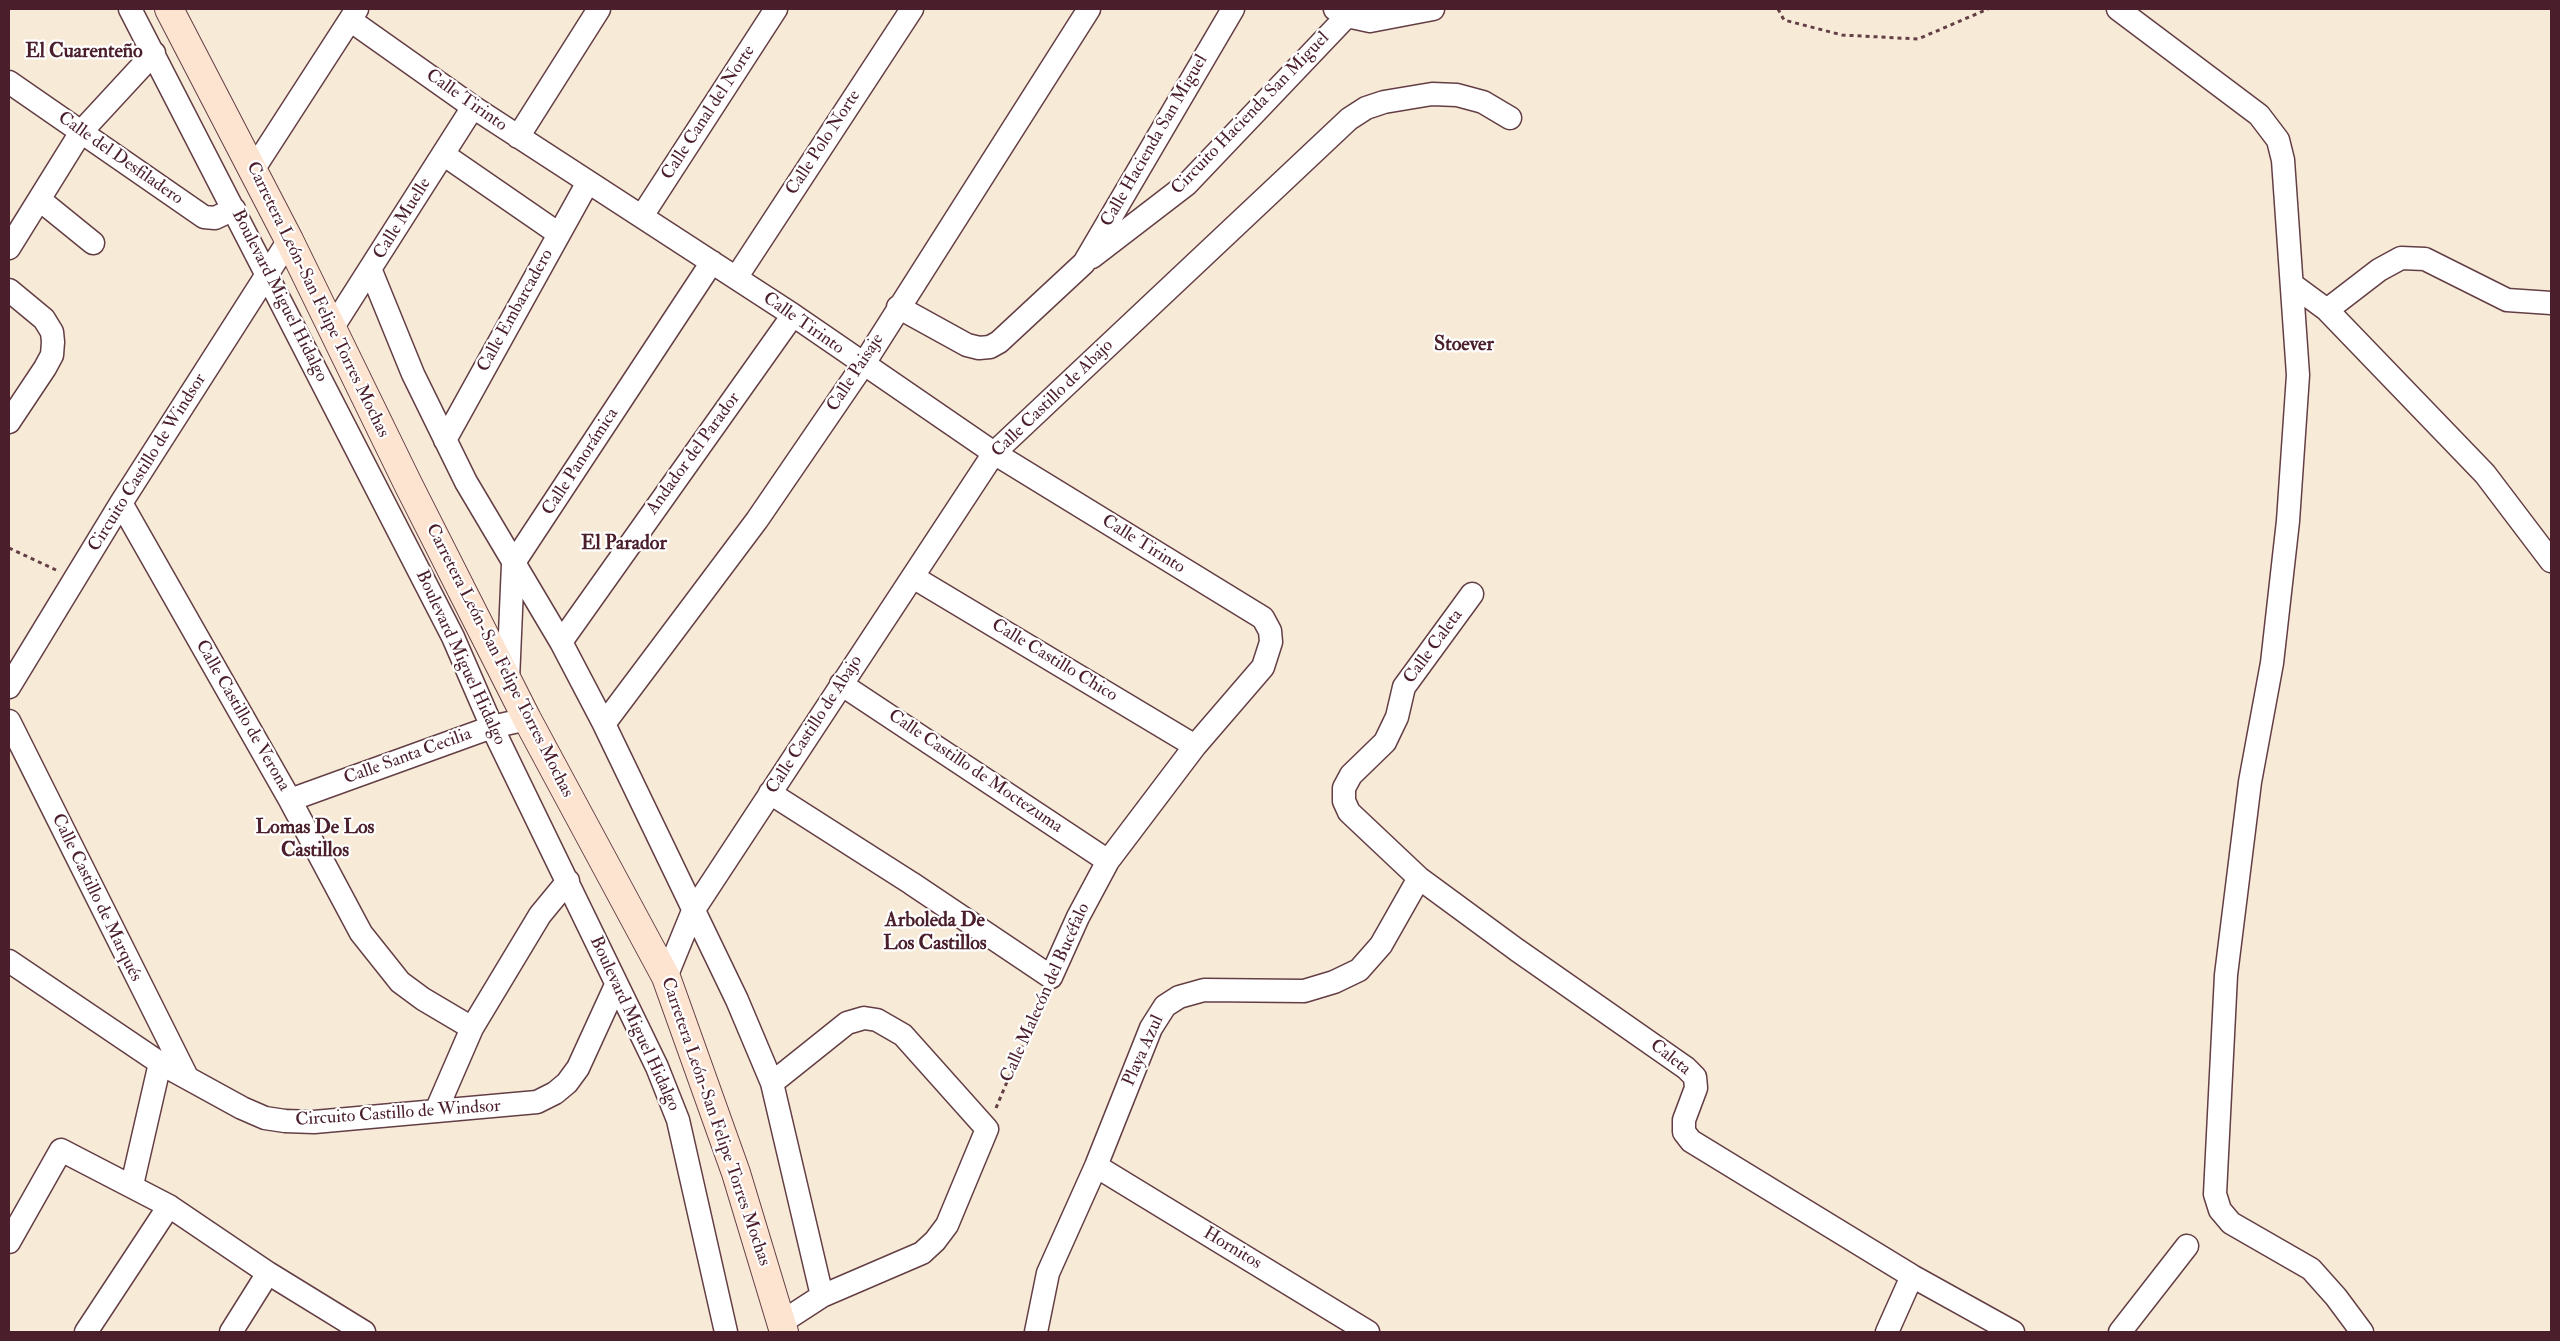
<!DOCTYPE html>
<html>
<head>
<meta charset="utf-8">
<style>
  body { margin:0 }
  #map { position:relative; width:2560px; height:1341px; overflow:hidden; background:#f7ebd7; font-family:"IM FELL Double Pica",serif }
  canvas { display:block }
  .frame { position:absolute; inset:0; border:10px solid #4a1f2b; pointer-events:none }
</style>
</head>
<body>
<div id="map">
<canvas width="2560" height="1341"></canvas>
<div class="frame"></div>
</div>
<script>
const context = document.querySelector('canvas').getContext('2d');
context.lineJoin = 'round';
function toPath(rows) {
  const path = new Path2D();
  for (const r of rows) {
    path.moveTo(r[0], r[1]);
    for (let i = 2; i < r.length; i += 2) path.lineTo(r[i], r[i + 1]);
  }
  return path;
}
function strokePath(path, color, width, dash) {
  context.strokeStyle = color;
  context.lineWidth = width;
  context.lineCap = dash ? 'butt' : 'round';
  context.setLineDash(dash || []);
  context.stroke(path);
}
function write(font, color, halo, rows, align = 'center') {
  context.font = font + ' "IM FELL Double Pica",serif';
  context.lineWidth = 4.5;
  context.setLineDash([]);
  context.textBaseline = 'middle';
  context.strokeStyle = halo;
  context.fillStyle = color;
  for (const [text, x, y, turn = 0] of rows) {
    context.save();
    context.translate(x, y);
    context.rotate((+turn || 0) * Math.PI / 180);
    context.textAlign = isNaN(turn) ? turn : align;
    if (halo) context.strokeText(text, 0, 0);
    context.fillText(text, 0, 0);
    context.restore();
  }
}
const street = toPath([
  [130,9,453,637,492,727,657,1067,678,1120,726,1332],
  [1335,9,1347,16,1370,21,1433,9],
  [2118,9,2259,115,2278,140,2283,160,2298,375,2288,521,2272,663,2250,782,2226,975,2215,1194,2220,1210,2231,1223,2311,1269,2336,1297,2362,1332],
  [350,20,473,107,793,315,994,453,1263,618,1270,631,1271,642,1263,667,1195,746,1108,861,1078,917,1051,977,911,883,770,793],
  [9,82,204,217,215,218,234,209],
  [518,137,599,9],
  [443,154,559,234],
  [253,170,357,9],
  [40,200,93,243],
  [642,216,776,9],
  [9,248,81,132,154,53],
  [1092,257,1187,184,1347,16],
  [371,271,413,374,466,482,561,642,604,724,737,1000,772,1083,822,1296],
  [736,278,912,9],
  [2293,285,2327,310,2485,474,2551,561],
  [9,290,44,319,52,332,53,342,52,355,45,368,9,422],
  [898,307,967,345,979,348,990,347,999,342,1084,263,1233,9],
  [2327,310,2379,270,2401,258,2425,259,2507,300,2551,303],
  [331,330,473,107],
  [445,440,588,182],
  [121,503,290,800,361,933,400,982,423,999,472,1028],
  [913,577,1195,746],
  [1472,594,1404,687,1397,717,1385,742,1351,775,1344,788,1344,801,1349,812,1419,878,1517,950,1686,1068,1695,1077,1696,1088,1684,1120,1684,1132,1691,1141,1912,1276,2013,1332],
  [561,642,793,315],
  [508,680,513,564,712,262],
  [841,684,1108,861],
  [9,687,121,503,289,240],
  [9,721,186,1075],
  [604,724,757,520,863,365,1089,9],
  [290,800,492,727,527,719],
  [9,961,160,1063,242,1108,265,1118,285,1121,314,1122,537,1102,555,1093,567,1083,578,1068,616,985],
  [666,977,693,911,994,453,1349,119,1366,108,1384,102,1432,94,1457,95,1483,102,1510,118],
  [772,1083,847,1023,864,1018,877,1020,903,1035,987,1129,947,1225,935,1241,922,1253,822,1296,782,1322],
  [436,1111,472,1028,540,915,568,881],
  [1096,1166,1368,1332],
  [132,1185,160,1063],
  [9,1242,61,1150,169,1206,268,1273,364,1332],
  [86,1332,169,1206],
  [231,1332,268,1273],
  [1036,1332,1048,1273,1096,1166,1151,1028,1165,1006,1179,997,1204,990,1304,991,1334,982,1359,970,1381,945,1419,878],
  [1887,1332,1912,1276],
  [2120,1332,2187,1246]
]);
const secondary = toPath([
  [169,9,289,240,409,486,527,719,666,977,736,1173,784,1332]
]);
strokePath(street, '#643e45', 25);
strokePath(secondary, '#643e45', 30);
strokePath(toPath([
  [1778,9,1784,20,1842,35,1918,39,1988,9],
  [9,548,56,570],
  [996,1108,1043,996]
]), '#643e45', 3, [4, 4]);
strokePath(street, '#fff', 22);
strokePath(secondary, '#fde4d1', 28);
write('18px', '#4a1f2b', '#fff', [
  ["Calle Tirinto",466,101,35],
  ["Calle Canal del Norte",709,113,-57],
  ["Circuito Hacienda San Miguel",1251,114,-46],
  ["Calle Hacienda San Miguel",1155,141,-60],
  ["Calle Polo Norte",824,143,-57],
  ["Calle del Desfiladero",120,159,35],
  ["Calle Muelle",403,219,-58],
  ["Boulevard Miguel Hidalgo",279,296,63],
  ["Carretera León-San Felipe Torres Mochas",317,300,64],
  ["Calle Embarcadero",516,311,-61],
  ["Calle Tirinto",803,324,35],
  ["Calle Paisaje",856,373,-57],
  ["Calle Castillo de Abajo",1053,399,-44],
  ["Andador del Parador",694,454,-54],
  ["Calle Panorámica",581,462,-57],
  ["Circuito Castillo de Windsor",148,463,-58],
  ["Calle Tirinto",1143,545,32],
  ["Calle Caleta",1434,647,-54],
  ["Boulevard Miguel Hidalgo",460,658,65],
  ["Carretera León-San Felipe Torres Mochas",499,661,63],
  ["Calle Castillo Chico",1054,661,31],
  ["Calle Castillo de Verona",242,716,60],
  ["Calle Castillo de Abajo",815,725,-57],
  ["Calle Santa Cecilia",408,757,-20],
  ["Calle Castillo de Moctezuma",975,772,34],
  ["Calle Castillo de Marqués",96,898,64],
  ["Calle Malecón del Bucéfalo",1046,993,-66],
  ["Boulevard Miguel Hidalgo",634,1024,65],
  ["Playa Azul",1144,1051,-66],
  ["Caleta",1670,1058,38],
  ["Circuito Castillo de Windsor",398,1114,-4],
  ["Carretera León-San Felipe Torres Mochas",715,1122,71],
  ["Hornitos",1232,1249,31]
]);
write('bold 20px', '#4a1f2b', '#fff', [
  ["El Cuarenteño",84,53],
  ["Stoever",1464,346],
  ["El Parador",624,545],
  ["Lomas De Los",315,829],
  ["Castillos",315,852],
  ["Arboleda De",935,922],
  ["Los Castillos",935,945]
]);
</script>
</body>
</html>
